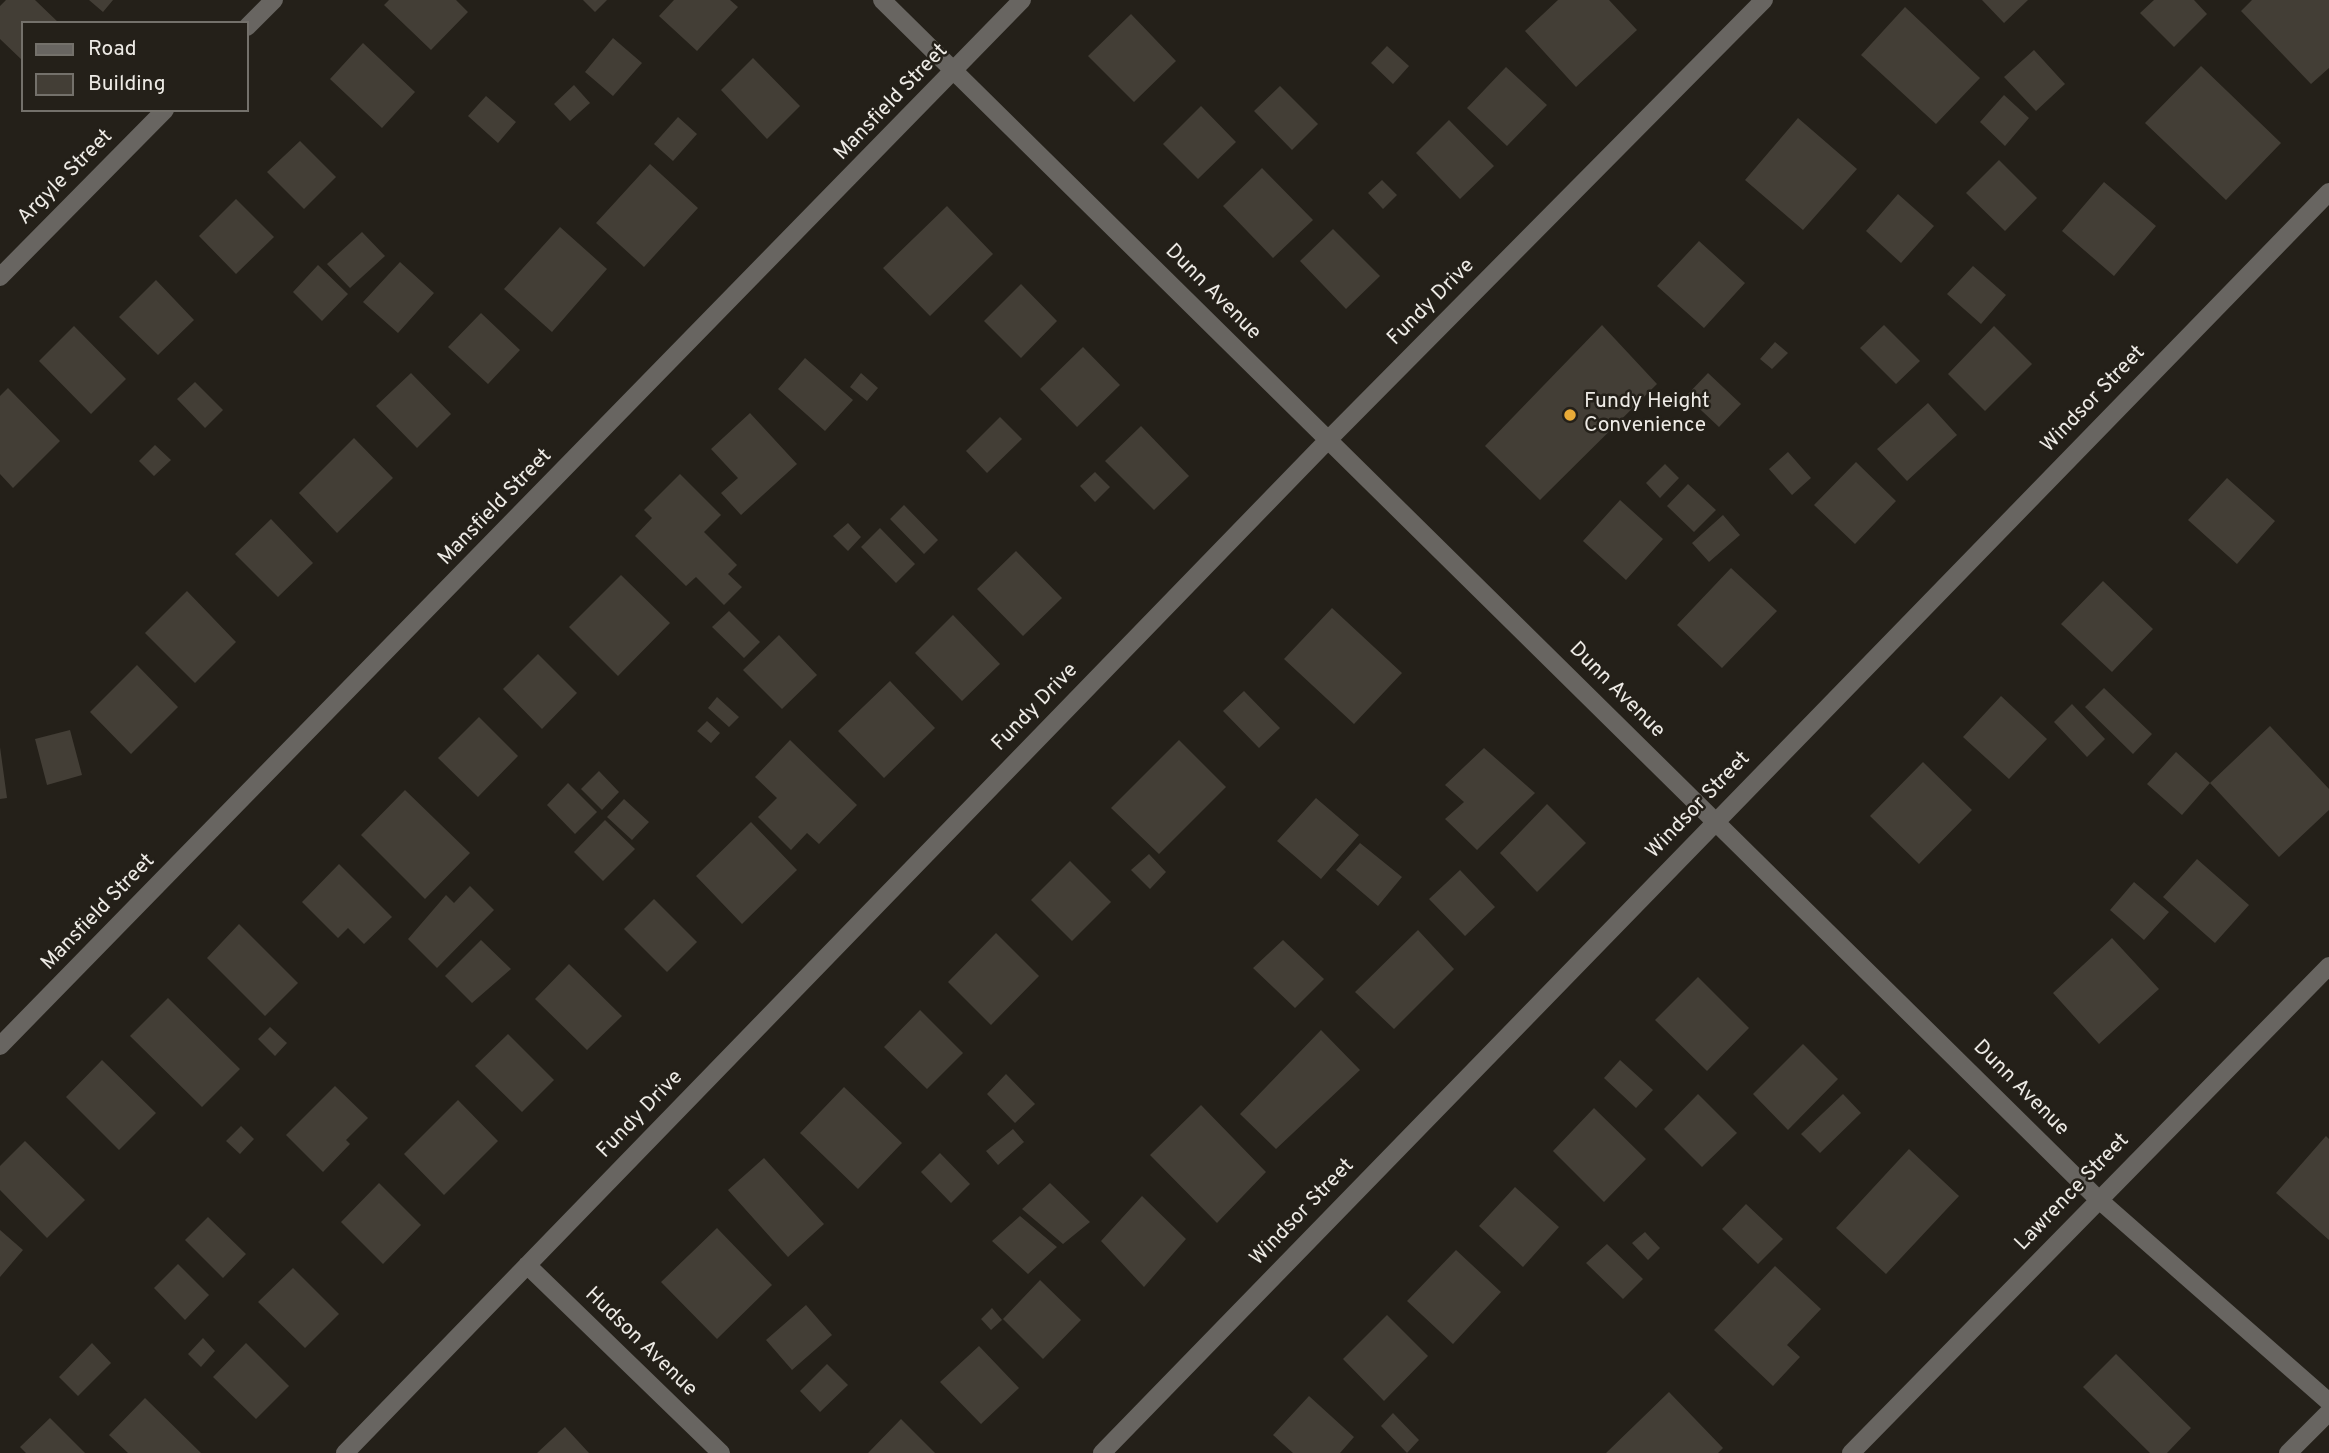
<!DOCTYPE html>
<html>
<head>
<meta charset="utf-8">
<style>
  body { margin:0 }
  #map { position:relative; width:2329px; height:1453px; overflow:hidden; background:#242019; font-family:Overpass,sans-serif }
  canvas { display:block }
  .legend { position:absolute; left:21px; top:21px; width:228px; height:91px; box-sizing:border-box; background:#242019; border:2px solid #74716b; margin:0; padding:9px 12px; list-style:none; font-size:21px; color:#edeae5 }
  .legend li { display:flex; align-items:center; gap:14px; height:35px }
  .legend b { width:35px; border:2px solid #74716b }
</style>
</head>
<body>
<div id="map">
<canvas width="2329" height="1453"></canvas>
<ul class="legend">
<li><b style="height:9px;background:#686561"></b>Road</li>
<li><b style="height:19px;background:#433e36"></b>Building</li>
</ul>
</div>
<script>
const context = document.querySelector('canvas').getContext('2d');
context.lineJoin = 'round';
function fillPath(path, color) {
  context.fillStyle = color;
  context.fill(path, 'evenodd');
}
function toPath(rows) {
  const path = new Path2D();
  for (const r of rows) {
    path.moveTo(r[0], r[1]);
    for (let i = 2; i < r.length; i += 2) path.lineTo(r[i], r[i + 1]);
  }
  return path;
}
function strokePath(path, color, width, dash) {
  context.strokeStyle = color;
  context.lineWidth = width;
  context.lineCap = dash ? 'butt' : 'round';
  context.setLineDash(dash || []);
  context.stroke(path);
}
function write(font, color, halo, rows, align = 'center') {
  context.font = font + ' Overpass,sans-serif';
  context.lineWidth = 5;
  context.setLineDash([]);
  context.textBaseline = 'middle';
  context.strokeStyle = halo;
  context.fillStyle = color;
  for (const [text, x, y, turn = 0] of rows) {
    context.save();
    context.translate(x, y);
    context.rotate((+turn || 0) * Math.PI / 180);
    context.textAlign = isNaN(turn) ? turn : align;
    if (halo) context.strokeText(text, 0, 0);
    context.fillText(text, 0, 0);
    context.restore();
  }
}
fillPath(toPath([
  [6,0,35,0,59,23,23,23,23,61,0,39,0,6],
  [89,0,113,0,103,12],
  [389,0,456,0,468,12,431,50,384,5],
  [583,0,607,0,595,12],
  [674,0,730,0,738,7,697,51,659,16],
  [1558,0,1609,0,1637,30,1576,87,1525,31],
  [1982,0,2028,0,2004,23],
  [2154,0,2194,0,2207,14,2174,47,2140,13],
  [2252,0,2329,0,2329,68,2311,84,2241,11],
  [1905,7,1980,78,1936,124,1861,55],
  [1131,14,1176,61,1134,102,1088,56],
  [613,38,642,63,613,96,585,72],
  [363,43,415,92,382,128,330,79],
  [1387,46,1409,66,1393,84,1371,63],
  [2034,50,2065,84,2036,111,2004,77],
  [753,58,800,106,767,139,721,90],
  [2201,66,2281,143,2226,200,2145,123],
  [1506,67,1547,105,1507,146,1467,108],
  [574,85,590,103,570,121,554,104],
  [1280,86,1318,124,1292,150,1254,111],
  [2004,95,2029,118,2005,146,1980,122],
  [486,96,516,122,498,143,468,116],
  [1201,106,1236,142,1198,179,1163,144],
  [678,117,697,134,673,161,654,144],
  [1798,118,1857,169,1803,230,1745,180],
  [1449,120,1494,166,1460,199,1416,153],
  [300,141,336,177,304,209,267,172],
  [1999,160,2037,198,2005,231,1966,193],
  [650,164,698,208,644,267,596,223],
  [1262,168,1313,220,1273,258,1223,206],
  [1382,180,1397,195,1383,209,1368,193],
  [2104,182,2156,226,2114,276,2062,231],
  [1898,194,1934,226,1901,263,1866,231],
  [236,199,274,237,236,274,199,236],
  [947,206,993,254,930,316,883,268],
  [560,227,607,269,552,332,504,289],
  [1333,229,1380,276,1346,309,1300,261],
  [362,232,385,256,350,288,327,264],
  [1699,241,1745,283,1704,328,1657,286],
  [400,262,434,293,398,333,363,302],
  [318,265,348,294,322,321,293,292],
  [1973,266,2006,295,1981,324,1947,294],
  [156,280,194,320,158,355,119,317],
  [1021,284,1057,321,1021,358,984,321],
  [481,313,520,350,488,384,448,347],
  [1602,325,1657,384,1540,500,1485,446],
  [1884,325,1920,361,1896,384,1860,348],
  [74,326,126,379,91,414,39,361],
  [1994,326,2032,364,1985,411,1948,374],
  [1775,342,1788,353,1772,369,1760,359],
  [1083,347,1120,385,1077,427,1040,389],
  [805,358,853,400,825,431,778,389],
  [411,373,451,414,417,448,376,406],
  [861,373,878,388,867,401,850,387],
  [1708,373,1741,404,1719,427,1686,396],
  [195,382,223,410,205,428,177,399],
  [8,388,60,441,13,488,0,474,0,396],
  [1928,403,1957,435,1907,481,1877,449],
  [750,413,797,464,741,515,721,493,738,478,711,449],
  [1000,417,1022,439,987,473,966,451],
  [1141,426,1189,476,1154,510,1105,461],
  [354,438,393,478,337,533,299,493],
  [155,445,171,460,154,476,139,461],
  [1788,452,1811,478,1792,495,1769,469],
  [1856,462,1896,501,1855,544,1814,505],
  [1665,464,1679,478,1660,498,1646,483],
  [1095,472,1110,487,1095,502,1080,486],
  [680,474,721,515,704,532,737,565,728,574,742,587,724,605,696,577,686,586,635,536,652,518,644,510],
  [2227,478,2275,521,2237,564,2188,520],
  [1688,484,1716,510,1694,532,1667,506],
  [1620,500,1663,539,1626,580,1583,541],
  [904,505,938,540,924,554,890,519],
  [1723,515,1740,535,1709,562,1692,543],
  [271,519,313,563,278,597,235,554],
  [848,523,861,537,848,551,833,536],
  [880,528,915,564,896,583,861,547],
  [1016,551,1062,598,1023,636,977,589],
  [1731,568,1777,611,1722,668,1677,625],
  [621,575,670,623,618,676,569,627],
  [2103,581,2153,629,2112,672,2061,624],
  [187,591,236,642,195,683,145,633],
  [1332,608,1402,673,1354,724,1284,659],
  [729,611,760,642,744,658,712,627],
  [953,615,1000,664,962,701,915,653],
  [779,635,817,675,782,709,743,670],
  [538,654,577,693,542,729,503,689],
  [137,665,178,707,131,754,90,712],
  [890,681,935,728,884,778,838,731],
  [2104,688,2152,734,2133,754,2085,707],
  [1244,691,1280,728,1259,748,1223,711],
  [2001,696,2047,739,2009,779,1963,737],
  [717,697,739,717,729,727,708,708],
  [2072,704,2105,739,2087,757,2054,722],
  [479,717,518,756,478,797,438,758],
  [707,721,720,733,711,743,697,731],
  [2270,726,2329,789,2329,810,2279,857,2210,783],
  [70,730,82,775,47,785,35,739],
  [790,740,857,805,819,844,807,833,791,850,758,817,777,798,755,777],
  [1179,740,1226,787,1159,854,1111,808],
  [0,747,7,798,0,799],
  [1484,748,1535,793,1477,850,1445,819,1464,802,1445,785],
  [2176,752,2210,783,2182,815,2147,784],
  [1923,762,1972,810,1919,864,1870,816],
  [599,771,619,792,602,810,581,789],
  [568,783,597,812,575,834,547,805],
  [405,790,470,853,425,899,361,835],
  [1316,798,1359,835,1321,879,1277,841],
  [624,799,649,822,632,840,607,817],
  [1547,804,1586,843,1537,892,1500,853],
  [605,820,635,849,603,881,574,852],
  [751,822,797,870,742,924,696,876],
  [1360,843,1402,877,1378,906,1336,870],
  [1149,854,1166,872,1150,889,1131,870],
  [2197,859,2249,905,2215,943,2163,897],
  [1070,861,1111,902,1072,941,1031,900],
  [339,864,392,917,364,944,348,928,338,938,302,902],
  [1460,870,1495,907,1465,936,1429,899],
  [2134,882,2169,912,2144,940,2110,910],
  [470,886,494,910,437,968,408,939,446,895,454,903],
  [654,899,697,942,667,972,624,929],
  [239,924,298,983,265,1016,207,958],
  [1418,930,1454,969,1394,1029,1355,992],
  [996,933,1039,976,991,1025,948,982],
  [2112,938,2159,989,2099,1044,2053,993],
  [481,940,511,969,472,1003,445,976],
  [1283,940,1324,979,1295,1008,1253,968],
  [569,964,622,1016,587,1050,535,999],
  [1698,977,1749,1028,1707,1071,1655,1020],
  [168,998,240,1069,202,1107,130,1036],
  [920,1010,963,1053,927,1089,884,1047],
  [270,1027,287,1043,275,1056,258,1039],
  [1321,1030,1360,1070,1276,1149,1240,1114],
  [508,1034,554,1080,522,1112,475,1066],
  [1803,1044,1838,1079,1788,1130,1753,1094],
  [102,1060,156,1113,119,1150,66,1097],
  [1620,1060,1653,1090,1636,1108,1604,1078],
  [1006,1074,1035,1104,1015,1123,987,1094],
  [335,1086,368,1118,346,1140,350,1144,323,1172,286,1135],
  [844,1087,902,1143,858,1189,800,1133],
  [1698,1094,1737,1133,1702,1167,1664,1129],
  [1843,1094,1861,1113,1820,1153,1801,1134],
  [458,1100,498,1141,444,1195,404,1154],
  [1201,1105,1266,1172,1217,1223,1150,1155],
  [1594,1108,1646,1159,1604,1202,1553,1151],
  [241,1126,254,1139,240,1154,226,1141],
  [1013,1129,1024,1142,998,1165,986,1151],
  [2326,1136,2329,1139,2329,1240,2276,1193],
  [25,1141,85,1200,47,1238,0,1190,0,1166],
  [1909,1149,1959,1196,1886,1274,1836,1228],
  [940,1153,970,1184,951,1203,921,1172],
  [764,1158,824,1224,788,1257,728,1190],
  [379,1183,421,1225,383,1264,341,1222],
  [1050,1183,1090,1222,1063,1244,1022,1209],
  [1515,1187,1559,1227,1523,1267,1479,1226],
  [1142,1196,1186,1239,1144,1287,1101,1241],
  [1746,1204,1783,1239,1758,1264,1722,1229],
  [1020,1216,1057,1247,1028,1274,992,1241],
  [208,1217,246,1254,223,1278,185,1240],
  [717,1228,772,1285,717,1339,661,1282],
  [0,1230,23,1250,0,1277],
  [1645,1232,1660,1248,1648,1260,1632,1243],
  [1607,1244,1643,1279,1623,1299,1586,1263],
  [1456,1250,1501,1292,1453,1344,1407,1301],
  [178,1264,209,1295,185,1320,154,1288],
  [1775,1266,1821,1309,1787,1345,1800,1357,1773,1386,1714,1330],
  [293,1268,339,1314,305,1348,258,1302],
  [1040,1280,1081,1320,1043,1359,1003,1319],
  [806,1305,832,1335,792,1370,766,1340],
  [992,1308,1002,1320,991,1330,981,1319],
  [1387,1315,1428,1356,1384,1401,1343,1359],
  [203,1338,215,1351,201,1367,188,1354],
  [92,1343,111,1363,78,1396,59,1377],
  [246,1343,289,1386,256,1419,213,1377],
  [979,1346,1019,1388,981,1424,940,1382],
  [2116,1354,2191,1428,2167,1453,2150,1453,2083,1387],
  [827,1364,848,1385,820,1412,800,1391],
  [1669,1392,1723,1448,1718,1453,1606,1453],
  [1309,1396,1354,1437,1340,1453,1293,1453,1273,1435],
  [145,1398,201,1453,128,1453,109,1435],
  [1393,1413,1419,1440,1407,1453,1381,1426],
  [50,1418,85,1453,26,1453,20,1447],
  [901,1419,935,1453,868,1453],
  [565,1427,589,1453,537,1453]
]), '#433e36');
strokePath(toPath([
  [882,0,2098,1199,2329,1402],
  [247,27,274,0],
  [0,277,165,110],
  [0,1046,1022,0],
  [527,1265,721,1453],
  [345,1453,1328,440,1764,0],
  [1102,1453,2329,192],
  [1851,1453,2329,966],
  [2288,1453,2329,1412]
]), '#686561', 18);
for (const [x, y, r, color] of [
  [1570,415,7,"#e9ab38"]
]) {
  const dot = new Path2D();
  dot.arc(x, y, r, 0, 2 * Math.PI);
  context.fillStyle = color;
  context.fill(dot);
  strokePath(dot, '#242019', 2.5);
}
write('21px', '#edeae5', '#242019', [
  ["Mansfield Street",892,103,-46],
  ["Argyle Street",66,178,-45],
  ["Dunn Avenue",1212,293,45],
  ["Fundy Drive",1432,303,-45],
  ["Windsor Street",2094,400,-46],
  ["Mansfield Street",496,508,-46],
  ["Dunn Avenue",1616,691,45],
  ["Fundy Drive",1036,708,-46],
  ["Windsor Street",1699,806,-46],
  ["Mansfield Street",99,913,-46],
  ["Dunn Avenue",2020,1089,45],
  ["Fundy Drive",641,1115,-46],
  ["Lawrence Street",2073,1193,-46],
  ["Windsor Street",1303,1213,-46],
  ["Hudson Avenue",640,1343,44]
]);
write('21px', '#edeae5', '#242019', [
  ["Fundy Height",1584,403],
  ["Convenience",1584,427]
], 'left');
</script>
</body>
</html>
